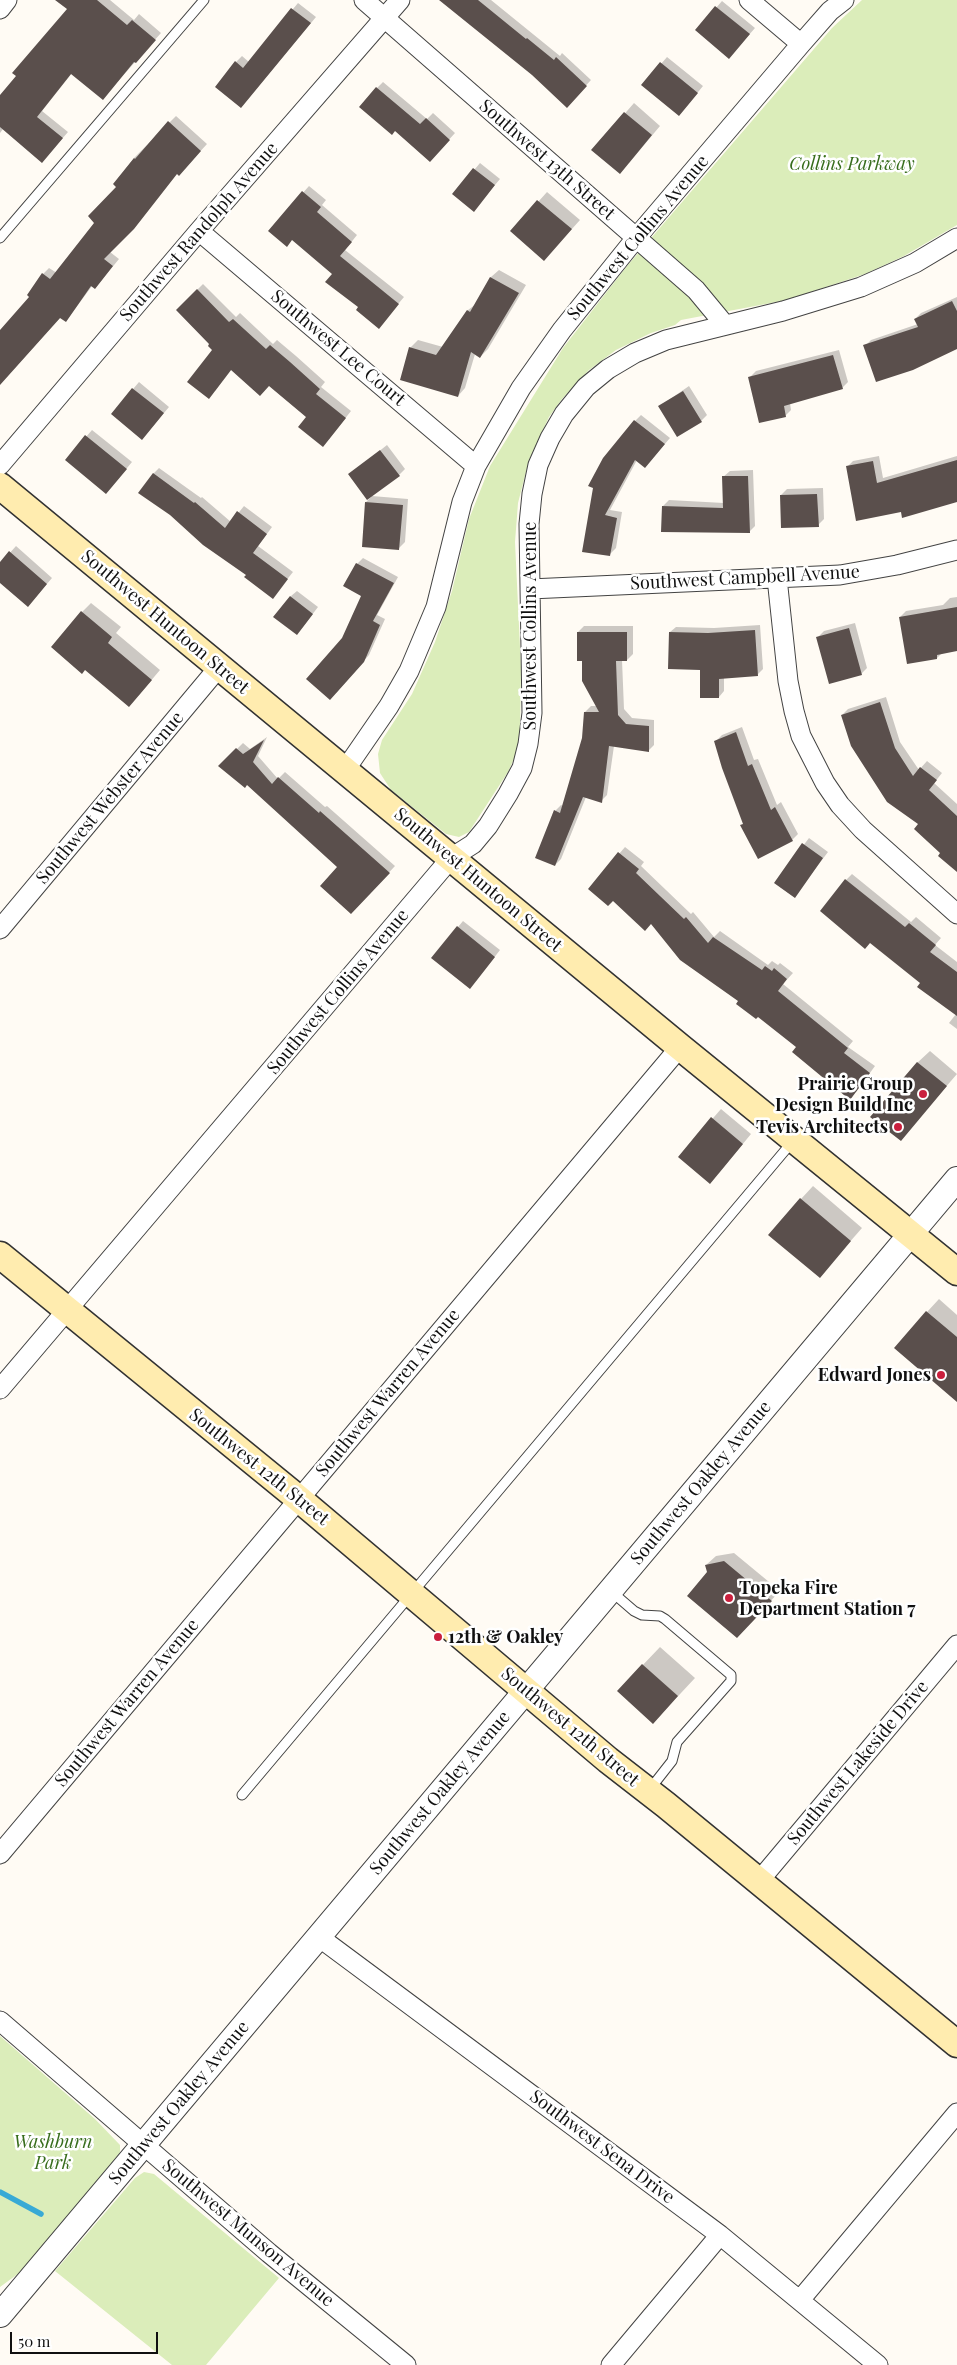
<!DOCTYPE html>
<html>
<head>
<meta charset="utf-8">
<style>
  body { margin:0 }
  #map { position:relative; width:957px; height:2365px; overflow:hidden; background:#fffbf4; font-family:"Playfair Display",serif }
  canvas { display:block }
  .scale { position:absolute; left:10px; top:2332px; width:148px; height:22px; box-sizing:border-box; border:2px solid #101010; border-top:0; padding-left:6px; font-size:15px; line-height:18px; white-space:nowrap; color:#101010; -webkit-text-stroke:4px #fff; paint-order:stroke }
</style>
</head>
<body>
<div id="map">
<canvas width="957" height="2365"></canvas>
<div class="scale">50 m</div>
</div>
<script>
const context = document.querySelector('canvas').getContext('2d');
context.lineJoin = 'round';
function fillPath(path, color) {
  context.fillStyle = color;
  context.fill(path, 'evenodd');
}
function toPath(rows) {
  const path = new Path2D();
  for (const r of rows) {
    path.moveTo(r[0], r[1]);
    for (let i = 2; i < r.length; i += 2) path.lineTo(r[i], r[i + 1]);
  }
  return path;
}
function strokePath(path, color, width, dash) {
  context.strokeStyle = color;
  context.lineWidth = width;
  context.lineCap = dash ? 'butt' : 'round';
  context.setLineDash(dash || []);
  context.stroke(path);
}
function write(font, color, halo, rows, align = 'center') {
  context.font = font + ' "Playfair Display",serif';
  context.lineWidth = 5;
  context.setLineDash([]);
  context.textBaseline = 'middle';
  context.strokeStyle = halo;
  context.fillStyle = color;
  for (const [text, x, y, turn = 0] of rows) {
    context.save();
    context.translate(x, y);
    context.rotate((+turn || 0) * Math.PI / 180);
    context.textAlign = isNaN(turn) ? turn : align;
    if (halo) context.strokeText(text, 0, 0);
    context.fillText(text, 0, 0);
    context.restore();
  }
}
fillPath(toPath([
  [862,0,957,0,957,225,904,256,865,274,787,300,681,320,675,325,651,333,616,350,589,370,562,399,549,417,529,460,518,503,515,542,521,668,520,730,517,752,508,772,469,832,459,837,446,834,391,790,380,773,378,754,382,740,412,694,435,642,452,591,469,519,490,466,563,348,627,266,832,28],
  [0,2036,95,2119,120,2145,120,2152,115,2161,26,2268,0,2287],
  [144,2172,154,2174,279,2278,206,2365,172,2365,55,2271,135,2178]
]), '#dbedba');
fillPath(toPath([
  [72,0,110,0,134,20,139,14,161,33,103,98,72,73,42,111,68,132,48,155,3,129,0,133,0,97,68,9],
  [442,0,491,0,560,56,562,53,591,80,567,106,533,74],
  [722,1,755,28,735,51,697,30],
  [298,3,316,17,241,107,236,62,242,56,249,62],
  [667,57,703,86,685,108,643,85],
  [383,82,427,119,433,113,455,133,436,154,377,88],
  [634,103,660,126,629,163,593,150],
  [176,116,207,144,185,168,177,173,110,252,119,259,101,281,95,288,92,286,66,321,61,317,0,384,0,332,31,296,43,274,49,268,57,273,96,223,118,187,114,184,134,158],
  [480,163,500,179,474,210,454,194],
  [309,186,326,200,322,205,357,235,345,250,404,297,379,327,359,307,334,273,293,239,270,230],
  [547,192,580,220,553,250,512,231],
  [499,270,526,285,488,349,480,357,475,354,465,388,458,396,410,348,418,340,443,347,468,310,476,304,491,277],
  [203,284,236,317,240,313,273,344,277,340,296,356,325,382,321,387,351,411,329,439,308,417,269,385,232,369,215,391,214,350,211,344,177,310],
  [957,297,957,348,865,346,871,340,918,324,915,319,921,313],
  [839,350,848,382,842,388,790,403,791,410,785,416,750,377,756,371],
  [139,382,169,407,148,432,112,414],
  [689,386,707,415,701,421,660,406],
  [641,415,670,438,645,467,637,460,610,510,622,512,616,548,610,554,583,551,635,421],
  [92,430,132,462,112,486,66,460],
  [387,445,405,469,399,475,349,475],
  [879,456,883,478,957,456,957,501,902,511,847,467,853,461],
  [159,468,201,498,202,497,231,522,244,506,272,527,258,546,293,572,273,597,248,574,153,474],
  [753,470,755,526,749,532,663,506,669,500,724,503,723,477,730,471],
  [823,488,824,519,818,525,781,495,787,489],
  [372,496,408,499,405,542,399,548,366,502],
  [16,546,52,578,34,599,0,581,0,564],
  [363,558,398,577,377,615,385,619,369,655,336,693,343,639,363,596,357,564],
  [297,591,318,607,302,628,291,596],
  [957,597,957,650,942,653,937,658,900,617,906,611,943,605,950,598],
  [91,603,121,627,116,633,160,670,138,696,82,612],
  [855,623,867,668,861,674,818,637,824,631],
  [760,625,763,669,757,675,724,677,724,691,719,697,701,669,670,632,676,627,714,628],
  [584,626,633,626,633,654,627,660,622,660,624,709,632,718,654,720,654,745,648,751,614,746,607,795,601,801,586,797,561,859,555,865,555,811,561,805,563,806,583,738,585,712,591,706,598,706,583,660,578,632],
  [886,697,900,742,919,770,927,761,942,773,934,783,957,804,957,870,920,824,842,715,848,709],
  [742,727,754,760,758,759,777,805,781,802,798,834,792,840,744,823,716,741,722,735],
  [267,737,258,756,278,779,285,772,325,807,327,806,395,866,357,907,339,867,248,784,220,766,243,743,250,749],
  [809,838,828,852,794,897,775,883],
  [625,847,644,862,641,866,691,914,693,912,714,937,720,931,768,965,772,961,778,965,780,963,793,973,783,984,853,1041,848,1047,875,1066,856,1092,740,1000,652,923,613,900,589,889],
  [852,874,911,922,916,917,941,938,935,945,957,962,957,1029,949,1023,956,1014,921,983,846,880],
  [463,921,500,950,476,981,458,927],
  [930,1051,957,1074,900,1140,917,1063],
  [721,1109,751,1134,719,1173,679,1157],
  [813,1186,862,1228,820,1276,801,1199],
  [939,1299,957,1315,957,1401,927,1312],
  [734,1553,780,1591,746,1627,708,1573,706,1565,716,1556],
  [660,1647,695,1678,653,1723,618,1691]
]), '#0003');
strokePath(toPath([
  [0,2192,41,2214]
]), '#38aad5', 5.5);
fillPath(toPath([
  [55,0,97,0,127,25,132,20,156,40,136,63,134,62,103,100,71,74,37,117,63,138,42,163,0,127,0,95,16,76,12,73,67,9],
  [439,0,478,0,526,39,527,38,554,60,556,57,587,86,567,108,532,75],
  [715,6,750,34,729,59,695,30],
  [291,8,311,23,241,108,215,87,235,61,243,68],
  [660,62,698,93,679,116,641,85],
  [376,87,420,124,426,118,450,140,430,162,395,131,392,135,359,107],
  [624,112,652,135,620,174,591,150],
  [168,121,201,151,179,176,177,174,134,229,104,259,113,266,95,289,91,286,66,322,60,318,0,385,0,330,29,297,27,295,42,273,50,279,94,223,88,216,116,187,113,184,134,158,135,159],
  [473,168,495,185,474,212,452,194],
  [302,191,321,207,317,212,352,242,340,256,399,304,379,329,356,310,358,307,325,282,332,274,292,240,287,247,268,231],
  [537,200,572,229,544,261,510,231],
  [490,277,519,293,480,358,471,352,458,397,400,380,409,347,436,355,467,310,470,312],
  [197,289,229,322,233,319,266,349,270,345,290,362,320,389,316,394,346,418,323,447,298,427,306,417,269,386,260,396,231,370,209,399,187,382,212,350,208,346,209,344,176,310],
  [952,301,957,311,957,349,913,370,876,382,863,345,918,327,914,319],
  [833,355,843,389,784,406,786,417,759,423,748,377],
  [132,388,164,413,142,440,111,414],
  [683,391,702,422,677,437,658,406],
  [634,420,665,444,645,468,635,460,605,515,617,518,610,556,582,552,593,488,588,486,603,458],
  [85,435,127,469,106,494,65,460],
  [380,450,400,476,367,500,348,474],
  [957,460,957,502,902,518,901,512,856,521,846,466,873,461,877,483],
  [153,473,194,503,195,502,225,528,237,511,267,534,253,553,288,579,273,599,244,577,246,575,203,545,170,515,138,493],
  [722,476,748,476,750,533,661,532,662,506,723,508],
  [817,494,819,527,781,528,780,495],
  [365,502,403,505,399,550,362,547],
  [9,551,47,584,28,607,0,583,0,562],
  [356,563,394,583,373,621,380,625,364,662,330,700,306,679,342,638,361,596,343,586],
  [290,596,313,614,297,635,273,617],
  [957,607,957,651,937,655,937,659,907,664,899,617],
  [81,611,112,637,108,643,152,680,129,707,85,670,82,674,51,647],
  [849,628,862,675,829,684,816,637],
  [755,630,758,676,719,679,719,698,700,698,700,670,668,669,669,632,708,633],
  [577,632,627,632,627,661,616,661,618,715,626,724,649,726,649,752,609,746,602,803,583,797,555,866,535,858,554,810,560,813,582,738,584,712,599,712,582,681,582,661,577,661],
  [880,702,895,748,913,776,920,767,937,780,929,790,957,816,957,872,938,856,940,853,914,829,918,824,887,802,851,746,841,715],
  [736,732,748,766,752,764,771,810,775,807,793,841,758,859,740,825,743,824,722,768,714,741],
  [264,740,253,762,272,784,278,777,319,813,320,811,390,873,351,914,320,886,337,867,247,785,245,788,218,766,236,748,243,754],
  [802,843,823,858,795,898,774,883],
  [618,852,639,869,636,873,684,919,686,917,708,943,713,937,762,970,765,966,772,971,774,968,787,979,778,991,848,1048,844,1053,870,1073,850,1100,792,1052,796,1047,758,1017,756,1019,736,1004,738,1001,680,960,651,924,645,931,613,901,608,906,588,889],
  [845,879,905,927,909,923,936,945,930,952,957,972,957,1016,917,987,920,983,870,943,865,949,820,911],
  [457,926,495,957,470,989,431,958],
  [917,1062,947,1086,901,1141,870,1117],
  [711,1117,743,1144,710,1184,678,1157],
  [800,1198,851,1241,820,1278,768,1235],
  [926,1311,957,1337,957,1402,894,1348],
  [724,1561,772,1601,737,1638,687,1596,707,1572,705,1565],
  [642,1664,678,1696,653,1724,617,1691]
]), '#5a4f4c');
const service = toPath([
  [0,238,204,0],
  [612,1592,634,1611,642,1615,660,1616,665,1619,731,1675,731,1681,677,1742,672,1761,650,1789],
  [242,1795,793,1141]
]);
const minor = toPath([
  [364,0,696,290,725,325],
  [749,0,801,44],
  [0,9,7,0],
  [199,231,476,466],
  [0,465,199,231,400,0],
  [777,578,788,681,794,711,801,736,825,783,840,805,863,830,957,914],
  [530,589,840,575,897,565,957,550],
  [345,770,389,706,409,671,436,607,462,502,476,466,521,388,562,330,636,238,801,44,830,11,844,0],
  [0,929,219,667],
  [0,1389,451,858,473,844,488,826,508,794,522,768,528,744,532,713,529,524,532,494,538,465,550,438,564,414,586,387,608,369,635,353,666,340,783,311,861,287,915,263,957,238],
  [0,1854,680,1047],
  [759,1881,957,1645],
  [319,1937,720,2235,878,2365],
  [0,2021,269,2253,406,2365],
  [800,2300,957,2113],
  [611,2365,720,2235]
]);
const tertiary = toPath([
  [0,2315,957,1179]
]);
const secondary = toPath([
  [0,486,680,1047,957,1272],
  [0,1255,299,1499,608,1760,666,1805,957,2044]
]);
strokePath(service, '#434343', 11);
strokePath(minor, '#434343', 21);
strokePath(tertiary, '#434343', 26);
strokePath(secondary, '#323232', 29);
strokePath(service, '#fff', 9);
strokePath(minor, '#fff', 19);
strokePath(tertiary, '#fff', 24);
strokePath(secondary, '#ffecaf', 26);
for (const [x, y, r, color] of [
  [923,1094,5,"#ca1f3d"],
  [898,1127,5,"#ca1f3d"],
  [941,1375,5,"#ca1f3d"],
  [729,1598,5,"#ca1f3d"],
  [438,1637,5,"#ca1f3d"]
]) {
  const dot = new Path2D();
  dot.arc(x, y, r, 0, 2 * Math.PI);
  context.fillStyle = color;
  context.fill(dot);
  strokePath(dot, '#fff', 2);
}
write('18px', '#101010', '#fff', [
  ["Southwest 13th Street",547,160,41],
  ["Southwest Randolph Avenue",199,232,-49],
  ["Southwest Collins Avenue",638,238,-50],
  ["Southwest Lee Court",338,348,40],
  ["Southwest Campbell Avenue",745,578,-3],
  ["Southwest Huntoon Street",165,622,40],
  ["Southwest Collins Avenue",530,626,-90],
  ["Southwest Webster Avenue",110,798,-50],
  ["Southwest Huntoon Street",478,880,40],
  ["Southwest Collins Avenue",338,992,-50],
  ["Southwest Warren Avenue",388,1393,-50],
  ["Southwest 12th Street",259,1467,39],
  ["Southwest Oakley Avenue",701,1483,-50],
  ["Southwest Warren Avenue",127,1703,-50],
  ["Southwest 12th Street",570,1727,40],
  ["Southwest Lakeside Drive",858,1763,-50],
  ["Southwest Oakley Avenue",440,1793,-50],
  ["Southwest Oakley Avenue",179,2103,-50],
  ["Southwest Sena Drive",602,2147,37],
  ["Southwest Munson Avenue",248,2233,40]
]);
write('italic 18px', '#376d1c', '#fff', [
  ["Collins Parkway",852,164],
  ["Washburn",53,2142],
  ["Park",53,2163]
]);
write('bold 18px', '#101010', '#fff', [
  ["Prairie Group",913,1084],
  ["Design Build Inc",913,1105],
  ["Tevis Architects",888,1127],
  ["Edward Jones",931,1375],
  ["Topeka Fire",739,1588,"left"],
  ["Department Station 7",739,1609,"left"],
  ["12th & Oakley",448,1637,"left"]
], 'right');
</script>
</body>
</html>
